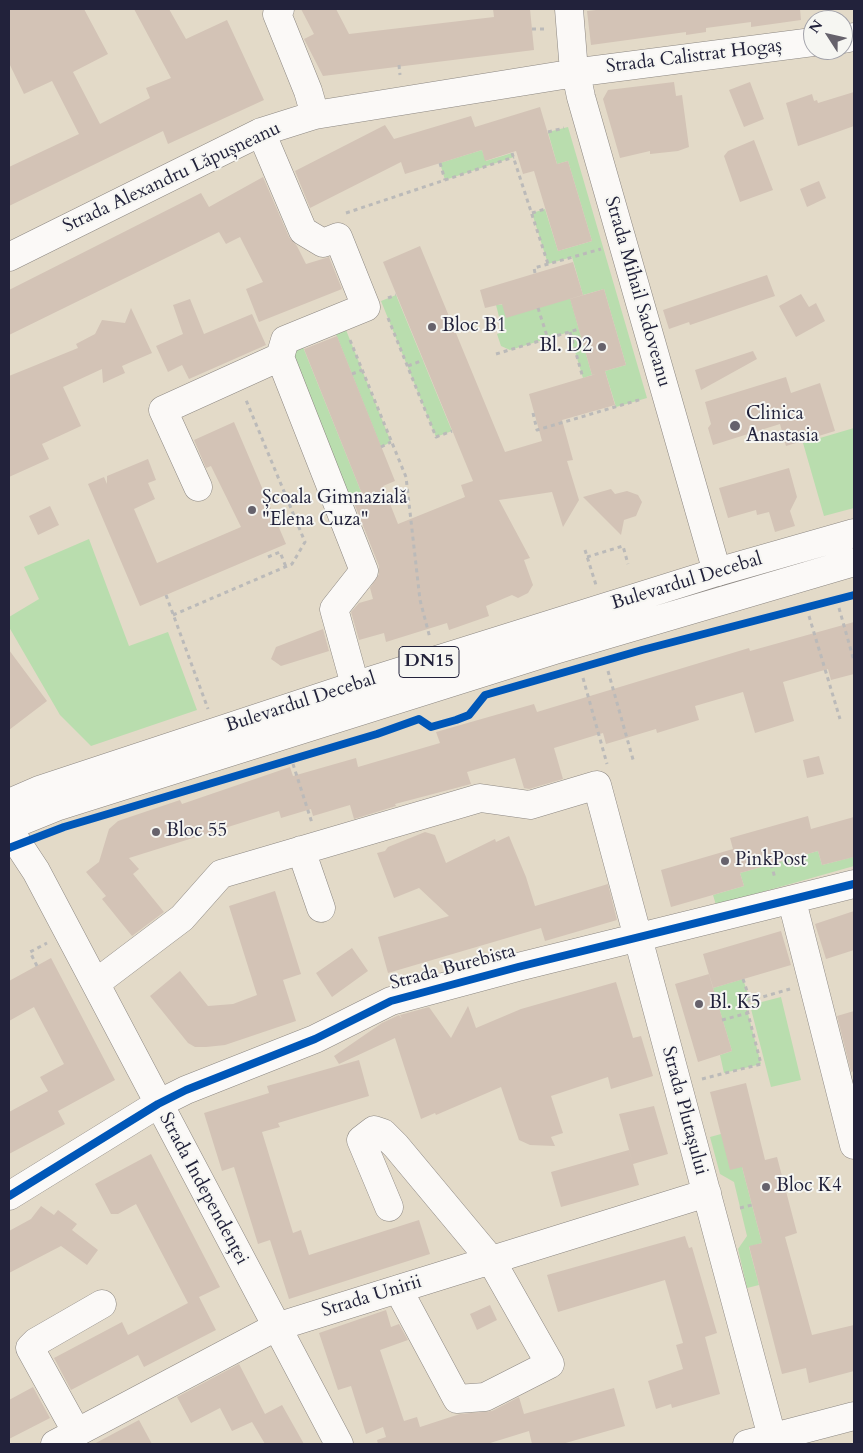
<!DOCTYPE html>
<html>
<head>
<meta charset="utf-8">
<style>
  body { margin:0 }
  #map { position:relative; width:863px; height:1453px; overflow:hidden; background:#e3dac8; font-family:Cardo,serif }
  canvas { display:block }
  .frame { position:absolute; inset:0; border:10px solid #22223b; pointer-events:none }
  .north { position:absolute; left:803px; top:10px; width:50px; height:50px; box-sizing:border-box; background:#f6f6f2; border:1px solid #a1a1a9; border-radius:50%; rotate:305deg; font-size:14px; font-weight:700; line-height:20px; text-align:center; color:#22223b }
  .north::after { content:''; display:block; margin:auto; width:18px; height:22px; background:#66626c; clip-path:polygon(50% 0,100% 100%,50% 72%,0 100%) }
</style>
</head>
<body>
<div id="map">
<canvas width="863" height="1453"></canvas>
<div class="frame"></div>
<div class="north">N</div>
</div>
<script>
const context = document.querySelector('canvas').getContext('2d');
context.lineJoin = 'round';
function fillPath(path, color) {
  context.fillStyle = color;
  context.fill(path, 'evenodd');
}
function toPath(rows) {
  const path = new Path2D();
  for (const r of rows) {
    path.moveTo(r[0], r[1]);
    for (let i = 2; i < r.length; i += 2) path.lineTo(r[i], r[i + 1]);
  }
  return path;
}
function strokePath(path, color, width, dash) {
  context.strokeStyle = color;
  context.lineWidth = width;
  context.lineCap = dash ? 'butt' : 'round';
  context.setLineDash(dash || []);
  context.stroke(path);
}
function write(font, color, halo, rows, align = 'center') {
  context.font = font + ' Cardo,serif';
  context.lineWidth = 4;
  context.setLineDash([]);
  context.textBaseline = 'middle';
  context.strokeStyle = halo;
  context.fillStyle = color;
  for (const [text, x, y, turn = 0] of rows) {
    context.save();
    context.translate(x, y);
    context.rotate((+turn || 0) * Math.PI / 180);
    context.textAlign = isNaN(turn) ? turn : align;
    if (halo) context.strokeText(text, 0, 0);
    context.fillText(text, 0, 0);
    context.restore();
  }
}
fillPath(toPath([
  [568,127,647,398,616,407,605,371,626,365,604,289,583,295,572,257,548,264,532,213,545,209,558,251,592,241,568,161,557,164,548,132],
  [482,150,486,161,512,153,514,157,445,180,440,163],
  [396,295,452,431,436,437,381,301],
  [570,298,592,375,583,378,569,332,510,350,501,346,497,334,503,332,496,305],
  [346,330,391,442,381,447,336,334],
  [303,347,362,494,351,499,280,357],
  [854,428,854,508,824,516,803,443],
  [89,539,129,646,168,632,197,710,91,746,60,715,9,627,9,617,39,599,24,567],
  [818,851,822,865,853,857,854,866,716,905,713,895,744,886,740,873],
  [743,979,750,1000,745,1002,761,1064,724,1073,720,1055,732,1051,713,988],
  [781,997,801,1080,771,1087,750,1005],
  [721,1134,742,1167,762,1243,749,1247,759,1285,747,1288,738,1249,747,1236,734,1182,720,1174,710,1137]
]), '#b9ddae');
fillPath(toPath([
  [9,9,84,9,108,54,73,72,100,124,150,98,146,88,171,78,134,9,169,9,186,39,227,20,264,100,168,144,163,131,9,206,9,167,79,134,52,81,24,94,9,63],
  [301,9,336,9,349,34,494,17,493,9,530,9,534,50,323,76,304,39,314,34],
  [605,9,800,9,801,20,751,27,751,22,706,28,706,32,686,35,686,32,591,45,587,11],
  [674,82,676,96,682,95,689,147,678,151,650,154,650,151,620,158,603,99,608,90],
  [750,82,764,119,744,127,729,90],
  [854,92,854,126,798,146,786,103,812,94,814,101,817,100,818,103],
  [540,107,557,164,568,161,592,241,558,251,534,171,523,174,516,151,485,161,482,150,405,174,401,162,310,208,295,171,385,125,394,139,471,116,475,127],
  [754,140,773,190,740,202,724,156,728,151],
  [263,177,289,237,297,246,306,264,329,257,342,289,259,322,246,289,263,282,240,237,226,244,219,232,9,335,9,290,201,193,209,207],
  [819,181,826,198,807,207,800,189],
  [420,246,505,452,542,441,529,394,596,374,592,375,570,299,604,289,626,365,605,371,615,405,562,420,573,460,567,461,579,500,563,527,552,492,499,500,530,558,524,560,533,585,528,593,518,598,512,595,486,606,489,616,449,630,447,623,386,642,384,633,359,640,351,612,359,603,373,599,370,588,379,574,379,566,352,498,362,494,304,349,337,336,395,481,383,486,398,524,465,497,461,485,473,481,383,262],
  [573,262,583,295,506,318,502,304,485,308,480,290],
  [767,275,775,296,690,325,689,322,669,329,663,310],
  [801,294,809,307,816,303,825,321,796,337,779,306],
  [190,299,204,334,252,314,266,345,189,379,182,365,168,372,156,346,183,334,173,305],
  [131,308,152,353,122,366,125,373,103,383,102,369,63,387,81,426,42,444,49,459,9,477,9,376,78,348,76,344,95,334,102,320,125,323],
  [753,351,757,359,701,390,695,370],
  [786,377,791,393,820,383,835,431,786,446,780,424,713,445,708,428,711,424,705,402],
  [234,422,286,544,140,606,88,484,104,477,107,484,107,476,148,459,156,480,148,483,155,499,134,509,157,563,241,527,211,466,206,468,194,440],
  [789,468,797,497,790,511,795,526,775,532,769,512,757,515,756,510,728,518,719,488],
  [611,489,615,494,627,491,638,495,642,502,636,516,624,520,621,535,583,497],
  [50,506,59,525,38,535,29,516],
  [854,622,854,674,831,680,828,669,783,682,794,721,755,733,743,692,695,706,699,720,657,733,656,729,606,744,603,733,554,748,563,779,529,789,524,788,515,758,467,772,471,784,395,804,396,806,354,819,350,805,313,816,311,809,281,818,279,811,129,858,139,869,133,874,164,912,132,936,102,899,106,896,86,872,99,862,109,829,118,821,180,800,182,804,290,767,293,776,356,758,358,767,440,743,436,732,534,704,537,712,749,648,750,651],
  [323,629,329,651,281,666,271,659,276,647],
  [9,650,47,701,9,730],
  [819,756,824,774,807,778,803,760],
  [808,816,811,829,854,817,854,857,822,865,818,851,740,873,744,886,671,907,661,870,733,849,730,838],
  [425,832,435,835,446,863,495,839,496,842,509,836,526,877,535,906,608,884,617,920,545,941,541,928,388,973,378,937,449,916,419,888,394,898,377,853,385,851,388,847],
  [275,891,301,974,283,980,296,1021,225,1045,206,1047,195,1047,188,1043,150,996,180,971,208,1006,233,1004,257,995,229,906],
  [854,911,854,950,826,959,815,924],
  [781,931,791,965,713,988,703,954],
  [352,948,368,971,332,997,316,973],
  [51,958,115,1080,58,1111,65,1124,9,1154,9,1112,48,1091,40,1077,64,1064,34,1007,9,1021,9,981],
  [709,974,732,1051,698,1062,675,984],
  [616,982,633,1038,641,1036,653,1076,611,1089,608,1077,551,1096,563,1133,551,1137,555,1146,530,1145,519,1140,501,1087,436,1115,435,1113,421,1119,395,1038,339,1064,334,1056,382,1023,399,1015,402,1019,400,1015,429,1007,451,1038,468,1006,476,1028,521,1009],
  [854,1011,854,1071,851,1072,837,1016],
  [359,1060,369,1096,278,1123,280,1127,262,1132,293,1233,301,1230,309,1255,419,1220,430,1254,289,1299,270,1240,258,1244,234,1167,222,1171,204,1113,269,1093,267,1086],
  [746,1083,765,1160,777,1157,797,1233,785,1237,812,1335,854,1325,854,1371,809,1383,806,1368,782,1374,749,1246,762,1243,742,1167,730,1170,710,1092],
  [654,1106,668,1154,633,1164,619,1114],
  [629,1150,639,1185,561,1207,551,1172],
  [151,1154,220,1287,199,1297,216,1330,144,1367,138,1355,71,1390,54,1358,122,1322,128,1335,188,1303,136,1204,118,1214,111,1214,95,1184],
  [41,1206,54,1215,58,1210,77,1224,72,1230,98,1250,87,1265,61,1246,9,1273,9,1231,31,1219],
  [685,1236,689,1248,692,1247,717,1333,705,1337,720,1394,672,1408,671,1404,656,1409,648,1381,683,1369,676,1345,683,1343,665,1280,558,1312,547,1275],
  [490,1305,497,1320,477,1330,470,1314],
  [386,1310,391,1327,399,1324,408,1340,380,1350,404,1421,417,1417,420,1427,460,1414,492,1411,519,1397,524,1414,614,1388,625,1426,562,1444,532,1444,529,1431,487,1444,378,1444,377,1440,386,1437,383,1427,366,1434,351,1386,338,1390,319,1333],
  [239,1364,265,1414,282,1405,304,1444,265,1444,252,1422,232,1431,220,1408,191,1423,177,1397],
  [33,1387,50,1418,9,1439,9,1400],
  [139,1420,152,1444,94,1444]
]), '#d3c3b6');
const minor = toPath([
  [280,9,277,14,308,91,315,115],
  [569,9,573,59,581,97,717,572],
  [843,39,854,37],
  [261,132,303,231,323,243,338,237,366,307,285,340,280,357,364,571,334,609,355,685],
  [9,257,261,132,315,115,588,71,813,42],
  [198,487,163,410,280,357],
  [9,830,36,871,339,1444],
  [301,850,321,908],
  [792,901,854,1145],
  [96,983,182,918,221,874,480,798,530,805,597,785,772,1437],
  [9,1196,158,1104,186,1090,315,1039,391,1001,518,967,854,884],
  [389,1207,361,1140,374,1130,383,1133,396,1146,491,1260,550,1364,485,1397,457,1399,398,1289],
  [77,1433,30,1348,36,1342,102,1304],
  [55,1444,276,1327,707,1193],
  [747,1444,854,1416]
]);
const major = toPath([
  [9,803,39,790,363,683,717,572,854,533],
  [9,826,56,807,555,650,854,562]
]);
strokePath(minor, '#8c8782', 29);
strokePath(major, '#8c8782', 29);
strokePath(toPath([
  [532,29,546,29],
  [399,65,400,75],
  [548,132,564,128],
  [512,153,548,264],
  [440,163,445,180],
  [346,213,514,157],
  [532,213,545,209],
  [535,273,534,268,601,249],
  [388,298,396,295],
  [538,308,548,339],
  [388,318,436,437,452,431],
  [570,332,583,378],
  [350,340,406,477,420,600,430,638],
  [496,354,579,329],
  [408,366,423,360],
  [352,374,362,370],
  [533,413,537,430,642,399],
  [381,447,391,442],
  [585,550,596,585],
  [268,557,280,552,286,567],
  [587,557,623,546,628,564],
  [166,595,208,709],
  [839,608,854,661],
  [173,615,292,564,305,542,246,400],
  [809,616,840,719],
  [608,671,634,763],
  [583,678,607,764],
  [293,764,312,823],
  [771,864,775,878],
  [37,966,30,952,47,943],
  [743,979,750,1000],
  [722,1020,748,1013],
  [702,1079,761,1064,745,1002,790,989],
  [740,1208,752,1205]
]), '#bbbab9', 3, [4, 4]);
strokePath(minor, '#fbf9f7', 28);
strokePath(major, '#fbf9f7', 28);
strokePath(toPath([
  [9,848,64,827,377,734,419,719,431,727,456,720,469,715,485,695,642,650,854,595],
  [9,1196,158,1104,186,1090,315,1039,391,1001,518,967,854,884]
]), '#0057b8', 8);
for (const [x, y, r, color] of [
  [432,327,5,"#66626c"],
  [602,347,5,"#66626c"],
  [735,426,6,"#66626c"],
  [252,510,5,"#66626c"],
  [156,832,5,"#66626c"],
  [725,861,5,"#66626c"],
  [699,1004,5,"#66626c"],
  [766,1187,5,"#66626c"]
]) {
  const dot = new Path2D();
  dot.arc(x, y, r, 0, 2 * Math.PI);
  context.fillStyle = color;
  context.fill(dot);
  strokePath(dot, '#f6f6f2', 2);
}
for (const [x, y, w] of [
  [429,662,60]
]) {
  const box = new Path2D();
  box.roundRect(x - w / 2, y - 15.5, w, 31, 4);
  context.fillStyle = '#f6f6f2';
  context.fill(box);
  strokePath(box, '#22223b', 1);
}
write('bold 18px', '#22223b', null, [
  ["DN15",429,662]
]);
write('19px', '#22223b', '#f6f6f2', [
  ["Strada Calistrat Hogaș",694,57,-7],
  ["Strada Alexandru Lăpușneanu",172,178,-25],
  ["Strada Mihail Sadoveanu",637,292,74],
  ["Bulevardul Decebal",687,582,-17],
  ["Bulevardul Decebal",301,703,-18],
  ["Strada Burebista",453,968,-15],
  ["Strada Plutașului",684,1111,75],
  ["Strada Independenței",203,1189,62],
  ["Strada Unirii",372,1297,-17]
]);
write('19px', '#22223b', '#f6f6f2', [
  ["Bloc B1",442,327],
  ["Bl. D2",592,347,"right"],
  ["Clinica",746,415],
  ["Anastasia",746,437],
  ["Școala Gimnazială",262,499],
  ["\"Elena Cuza\"",262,521],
  ["Bloc 55",166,832],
  ["PinkPost",735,861],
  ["Bl. K5",709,1004],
  ["Bloc K4",776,1187]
], 'left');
</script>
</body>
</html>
